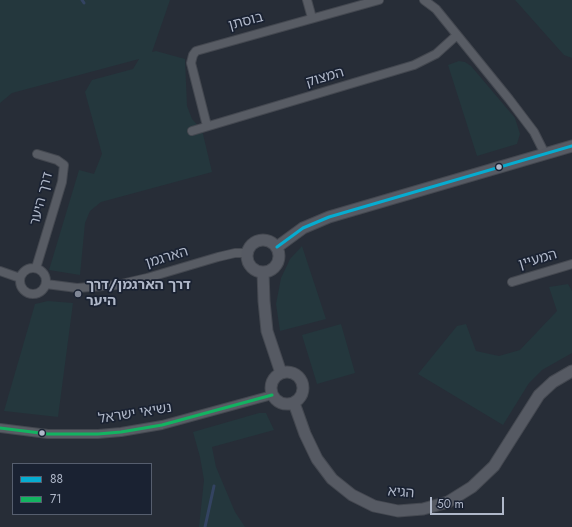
<!DOCTYPE html>
<html>
<head>
<meta charset="utf-8">
<style>
  body { margin:0 }
  #map { position:relative; width:572px; height:527px; overflow:hidden; background:#272d37; font-family:Jost,sans-serif }
  canvas { display:block }
  .legend { position:absolute; left:12px; top:463px; width:140px; height:52px; box-sizing:border-box; background:#1a2232; border:1px solid #565e6e; margin:0; padding:5px 7px; list-style:none; font-size:12px; color:#b0b8c9 }
  .legend li { display:flex; align-items:center; gap:8px; height:20px }
  .legend b { width:20px; border:1px solid #565e6e }
  .scale { position:absolute; left:430px; top:497px; width:74px; height:18px; box-sizing:border-box; border:2px solid #b0b8c9; border-top:0; padding-left:5px; font-size:12px; line-height:14px; white-space:nowrap; color:#b0b8c9; -webkit-text-stroke:3px #1a2232; paint-order:stroke }
</style>
</head>
<body>
<div id="map">
<canvas width="572" height="527"></canvas>
<ul class="legend">
<li><b style="height:5px;background:#06acd0"></b>88</li>
<li><b style="height:5px;background:#13b361"></b>71</li>
</ul>
<div class="scale">50 m</div>
</div>
<script>
const context = document.querySelector('canvas').getContext('2d');
context.lineJoin = 'round';
function fillPath(path, color) {
  context.fillStyle = color;
  context.fill(path, 'evenodd');
}
function toPath(rows) {
  const path = new Path2D();
  for (const r of rows) {
    if (r.length === 3) {
      path.moveTo(r[0] + r[2], r[1]);
      path.arc(r[0], r[1], r[2], 0, 2 * Math.PI);
      continue;
    }
    path.moveTo(r[0], r[1]);
    for (let i = 2; i < r.length; i += 2) path.lineTo(r[i], r[i + 1]);
  }
  return path;
}
function strokePath(path, color, width, dash) {
  context.strokeStyle = color;
  context.lineWidth = width;
  context.lineCap = dash ? 'butt' : 'round';
  context.setLineDash(dash || []);
  context.stroke(path);
}
function write(font, color, halo, rows, align = 'center') {
  context.font = font + ' Jost,"Noto Sans Hebrew",sans-serif';
  context.lineWidth = 3.5;
  context.setLineDash([]);
  context.textBaseline = 'middle';
  context.strokeStyle = halo;
  context.fillStyle = color;
  for (const [text, x, y, turn = 0] of rows) {
    context.save();
    context.translate(x, y);
    context.rotate((+turn || 0) * Math.PI / 180);
    context.textAlign = isNaN(turn) ? turn : align;
    if (halo) context.strokeText(text, 0, 0);
    context.fillText(text, 0, 0);
    context.restore();
  }
}
fillPath(toPath([
  [0,0,170,0,152,52,156,51,185,59,187,106,192,119,202,130,212,172,101,202,90,211,85,223,80,275,49,270,79,170,94,174,102,154,85,92,92,80,133,69,139,59,12,93,0,103],
  [515,0,572,0,572,58,564,55],
  [459,61,465,62,471,66,515,118,520,134,517,144,477,156,448,65],
  [302,246,326,319,280,331,276,304,281,278,290,259],
  [568,284,572,291,572,353,542,370,529,383,503,425,418,374,457,326,466,324,476,351,499,356,520,350,557,311,549,287],
  [48,301,73,303,58,417,4,411,35,304],
  [341,324,355,373,317,384,302,335],
  [259,413,266,413,274,430,212,447,216,467,235,512,245,527,199,527,204,480,200,457,193,432]
]), '#24373d');
strokePath(toPath([
  [82,0,84,3],
  [205,527,214,486]
]), '#334361', 3);
const street = toPath([
  [307,0,312,18],
  [424,0,436,9,509,99,534,132,545,154],
  [207,126,191,63,193,55,196,51,379,0],
  [192,131,414,65,436,54,457,35],
  [33,281,13],
  [36,268,62,182,64,165,57,160,37,154],
  [0,271,20,278],
  [512,282,572,264],
  [46,284,77,288,117,285,147,278,218,257,235,253,248,253],
  [0,428,48,434,98,434,121,432,162,425,272,395]
]);
const secondary = toPath([
  [263,256,16],
  [277,247,303,228,329,217,572,146],
  [263,272,264,301,267,331,281,373],
  [287,388,16],
  [294,403,305,434,317,459,332,479,352,495,374,506,398,511,423,509,448,502,472,487,494,466,539,395,553,382,572,371]
]);
strokePath(street, '#444850', 10);
strokePath(secondary, '#444850', 13);
strokePath(street, '#585c64', 8);
strokePath(secondary, '#565a63', 11);
strokePath(toPath([
  [277,247,303,228,329,217,572,146]
]), '#06acd0', 3);
strokePath(toPath([
  [0,428,48,434,98,434,121,432,162,425,272,395]
]), '#13b361', 3);
for (const [x, y, r, color] of [
  [499,167,3.5,"#b0b8c9"],
  [78,294,4,"#808796"],
  [42,433,3.5,"#b0b8c9"]
]) {
  const dot = new Path2D();
  dot.arc(x, y, r, 0, 2 * Math.PI);
  context.fillStyle = color;
  context.fill(dot);
  strokePath(dot, '#1a2232', 1.5);
}
write('14px', '#b0b8c9', '#1a2232', [
  ["בוסתן",246,22,-15],
  ["המצוק",325,78,-16],
  ["דרך היער",42,199,-75],
  ["הארגמן",167,258,-17],
  ["המעיין",538,260,-16],
  ["נשיאי ישראל",135,414,-9],
  ["הגיא",401,493,4]
]);
write('bold 14px', '#b0b8c9', '#1a2232', [
  ["דרך הארגמן/דרך",86,286],
  ["היער",86,302]
], 'left');
</script>
</body>
</html>
